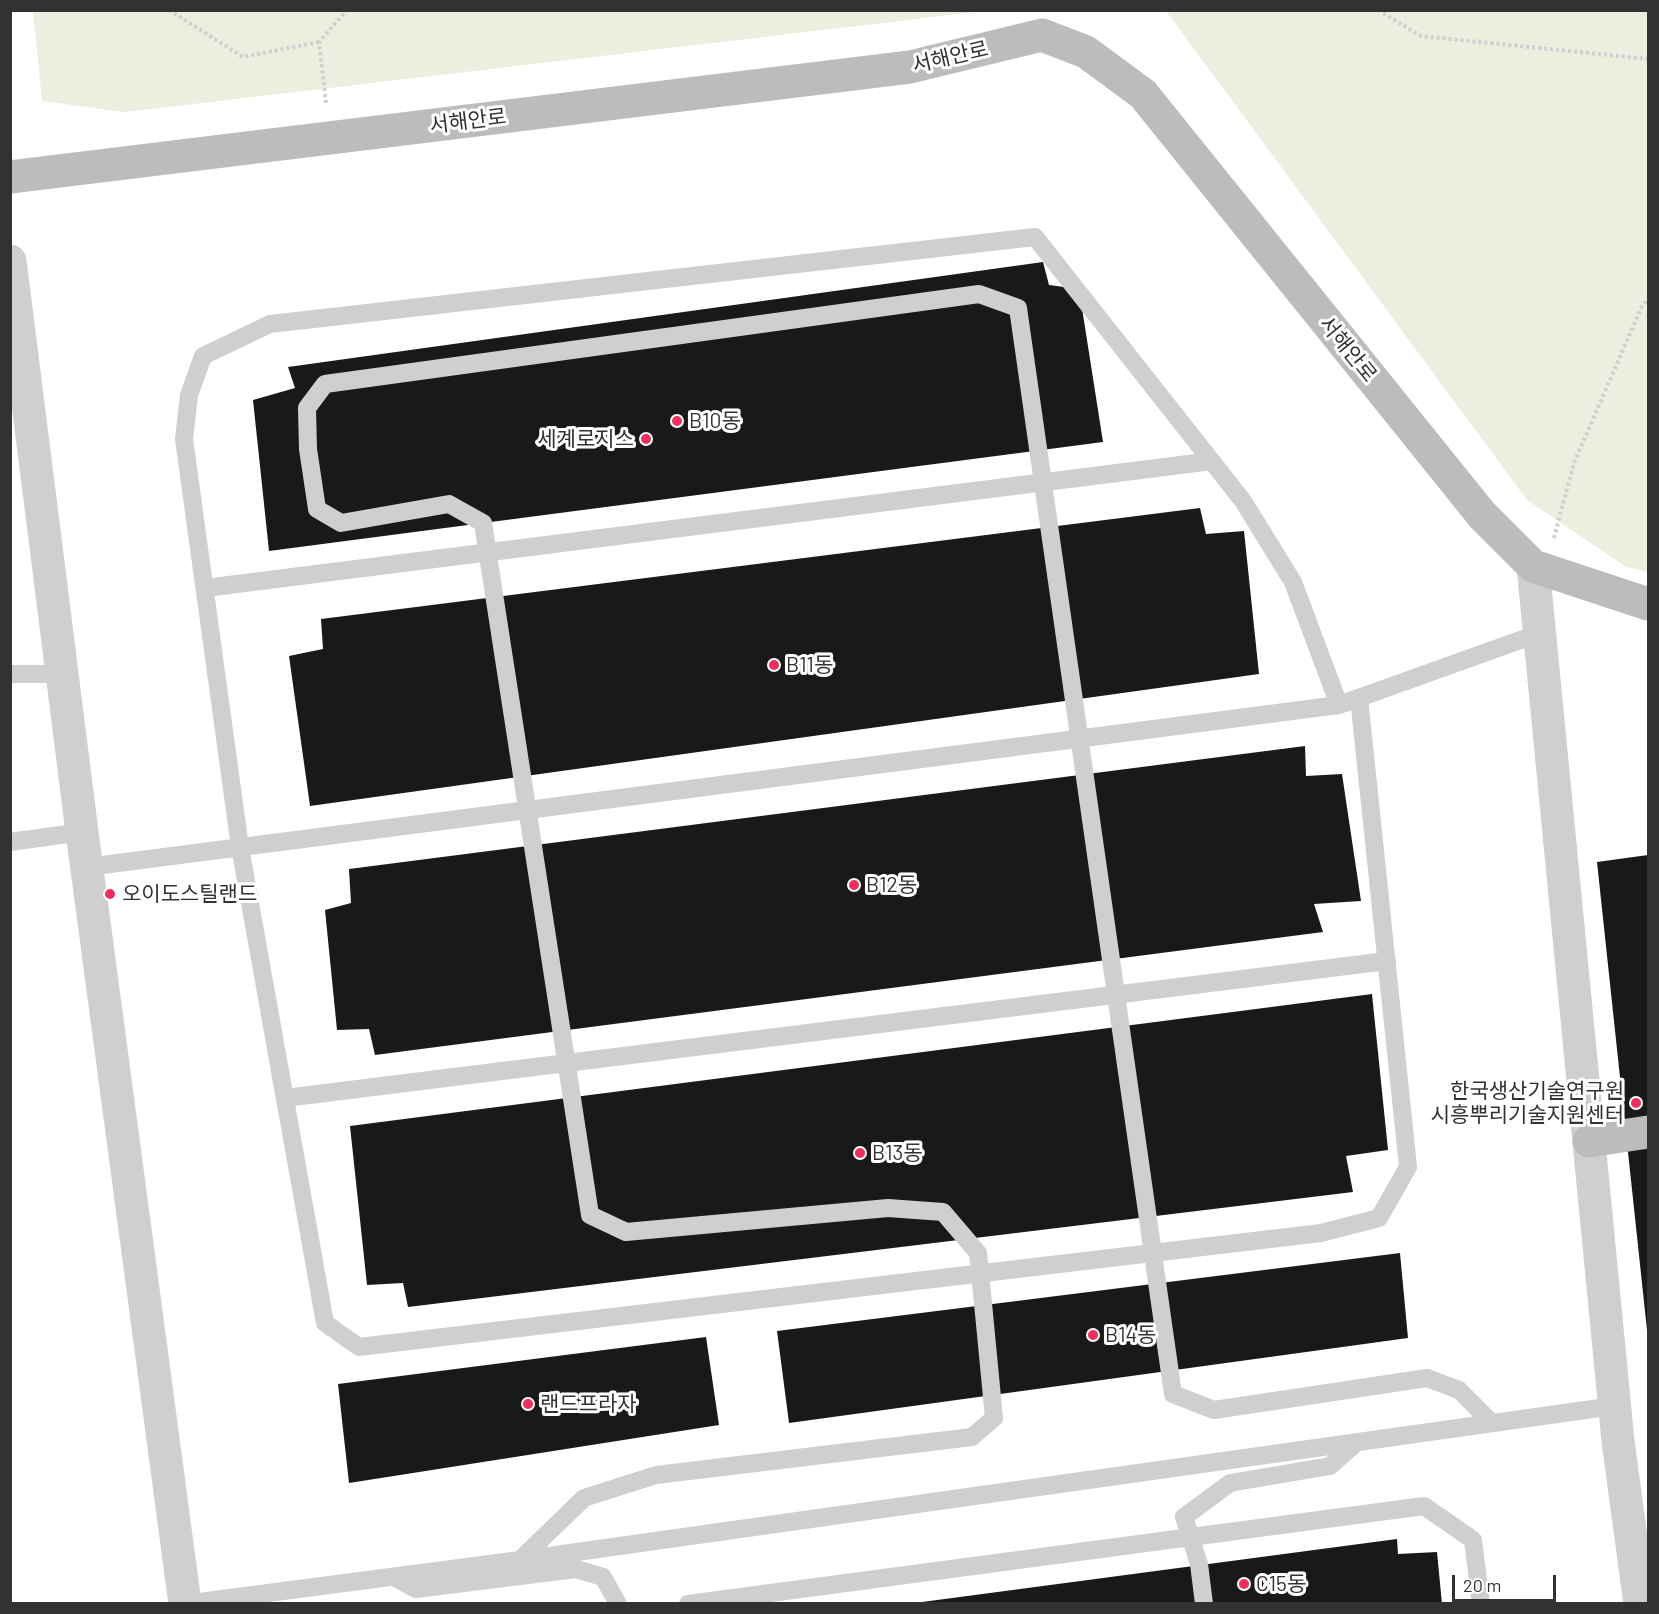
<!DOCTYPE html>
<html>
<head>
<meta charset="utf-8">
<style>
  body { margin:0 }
  #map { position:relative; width:1659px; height:1614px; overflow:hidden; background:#fff; font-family:Barlow,sans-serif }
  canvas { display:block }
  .frame { position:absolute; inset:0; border:12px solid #323232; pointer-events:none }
  .scale { position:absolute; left:1452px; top:1575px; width:104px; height:27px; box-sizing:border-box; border:3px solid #323232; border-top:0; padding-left:8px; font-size:18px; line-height:21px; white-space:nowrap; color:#323232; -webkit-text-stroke:4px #fff; paint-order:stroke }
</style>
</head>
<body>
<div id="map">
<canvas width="1659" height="1614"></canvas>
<div class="frame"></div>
<div class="scale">20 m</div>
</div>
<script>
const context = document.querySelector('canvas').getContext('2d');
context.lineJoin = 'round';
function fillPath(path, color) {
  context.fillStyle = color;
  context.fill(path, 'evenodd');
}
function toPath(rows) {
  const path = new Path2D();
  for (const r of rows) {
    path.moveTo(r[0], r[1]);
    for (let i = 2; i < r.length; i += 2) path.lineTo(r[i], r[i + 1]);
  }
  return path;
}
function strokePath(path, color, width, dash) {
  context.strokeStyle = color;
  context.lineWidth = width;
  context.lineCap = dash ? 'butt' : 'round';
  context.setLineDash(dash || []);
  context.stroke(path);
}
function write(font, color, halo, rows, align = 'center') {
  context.font = font + ' Barlow,"Noto Sans KR",sans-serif';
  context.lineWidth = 6;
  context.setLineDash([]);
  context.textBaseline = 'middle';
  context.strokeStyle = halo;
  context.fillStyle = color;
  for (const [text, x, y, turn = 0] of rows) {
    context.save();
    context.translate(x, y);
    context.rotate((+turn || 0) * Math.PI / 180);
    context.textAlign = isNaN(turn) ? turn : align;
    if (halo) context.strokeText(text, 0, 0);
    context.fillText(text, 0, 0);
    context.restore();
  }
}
fillPath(toPath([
  [33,11,33,10,985,11,125,112,42,101],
  [1166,11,1648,11,1648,572,1626,567,1527,500]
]), '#ebefe0');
fillPath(toPath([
  [1043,262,1049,285,1079,289,1103,442,269,551,253,400,295,388,288,367],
  [1200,508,1206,534,1244,531,1259,674,310,806,289,656,323,649,321,619],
  [1305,746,1306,776,1342,774,1361,901,1314,904,1323,932,375,1055,369,1029,337,1030,325,910,351,903,349,869],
  [1648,855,1648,1330,1647,1330,1597,862],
  [1372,994,1388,1150,1346,1156,1353,1192,408,1307,403,1283,367,1285,350,1126],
  [1400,1253,1408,1338,789,1423,777,1331],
  [706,1337,719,1425,349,1483,338,1384],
  [1397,1539,1398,1554,1437,1552,1442,1604,907,1604]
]), '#191919');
strokePath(toPath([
  [169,10,243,57,319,42],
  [1378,10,1421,36,1648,59],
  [326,103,319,42,347,10],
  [1554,538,1574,463,1642,306,1648,299]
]), '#cfcfcf', 4, [3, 3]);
strokePath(toPath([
  [205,588,1212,461],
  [10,674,63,674],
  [1339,705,1293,582,1243,501,1035,237,270,324,203,356,189,395,184,439,240,847,325,1323,359,1347,1321,1233,1379,1218,1408,1167,1359,698],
  [10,842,82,832],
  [87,867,1339,705,1540,633],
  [285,1098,1387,961],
  [1427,1378,1459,1390,1492,1423],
  [520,1560,584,1498,656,1475,972,1437,994,1418,982,1293],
  [394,1577,416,1589,576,1569,603,1577,618,1604],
  [184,1604,520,1560,1614,1406],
  [688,1604,1424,1506,1473,1540,1481,1604]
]), '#cfcfcf', 18);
strokePath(toPath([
  [10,261,82,832,185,1604],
  [1533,566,1618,1441,1640,1604]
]), '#cfcfcf', 33);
strokePath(toPath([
  [10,177,910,67,1042,35,1086,52,1143,94,1482,515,1533,566,1648,604],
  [1589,1141,1648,1132]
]), '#bcbcbc', 33);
strokePath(toPath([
  [982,1293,978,1253,943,1212,888,1208,626,1232,590,1215,483,523,449,504,341,523,317,509,308,449,307,408,325,384,979,294,1018,308,1173,1394,1214,1410,1427,1378],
  [1204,1604,1199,1564,1184,1517,1230,1483,1330,1466,1356,1443]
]), '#cfcfcf', 18);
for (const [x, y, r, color] of [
  [677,421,6,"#ee2f5f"],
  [646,439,6,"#ee2f5f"],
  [774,665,6,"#ee2f5f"],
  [854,885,6,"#ee2f5f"],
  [110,894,6,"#ee2f5f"],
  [1636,1103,6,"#ee2f5f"],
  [860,1153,6,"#ee2f5f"],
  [1093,1335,6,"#ee2f5f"],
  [528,1404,6,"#ee2f5f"],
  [1244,1584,6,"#ee2f5f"]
]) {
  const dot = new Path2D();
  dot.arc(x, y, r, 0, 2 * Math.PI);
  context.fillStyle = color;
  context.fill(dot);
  strokePath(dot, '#fff', 2);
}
write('21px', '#323232', '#fff', [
  ["서해안로",950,57,-13],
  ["서해안로",468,121,-7],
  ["서해안로",1348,349,51]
]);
write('21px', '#323232', '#fff', [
  ["B10동",689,421],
  ["세계로지스",634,439,"right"],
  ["B11동",786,665],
  ["B12동",866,885],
  ["오이도스틸랜드",122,894],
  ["한국생산기술연구원",1624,1091,"right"],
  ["시흥뿌리기술지원센터",1624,1115,"right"],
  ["B13동",872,1153],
  ["B14동",1105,1335],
  ["랜드프라자",540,1404],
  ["C15동",1256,1584]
], 'left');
</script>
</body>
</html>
